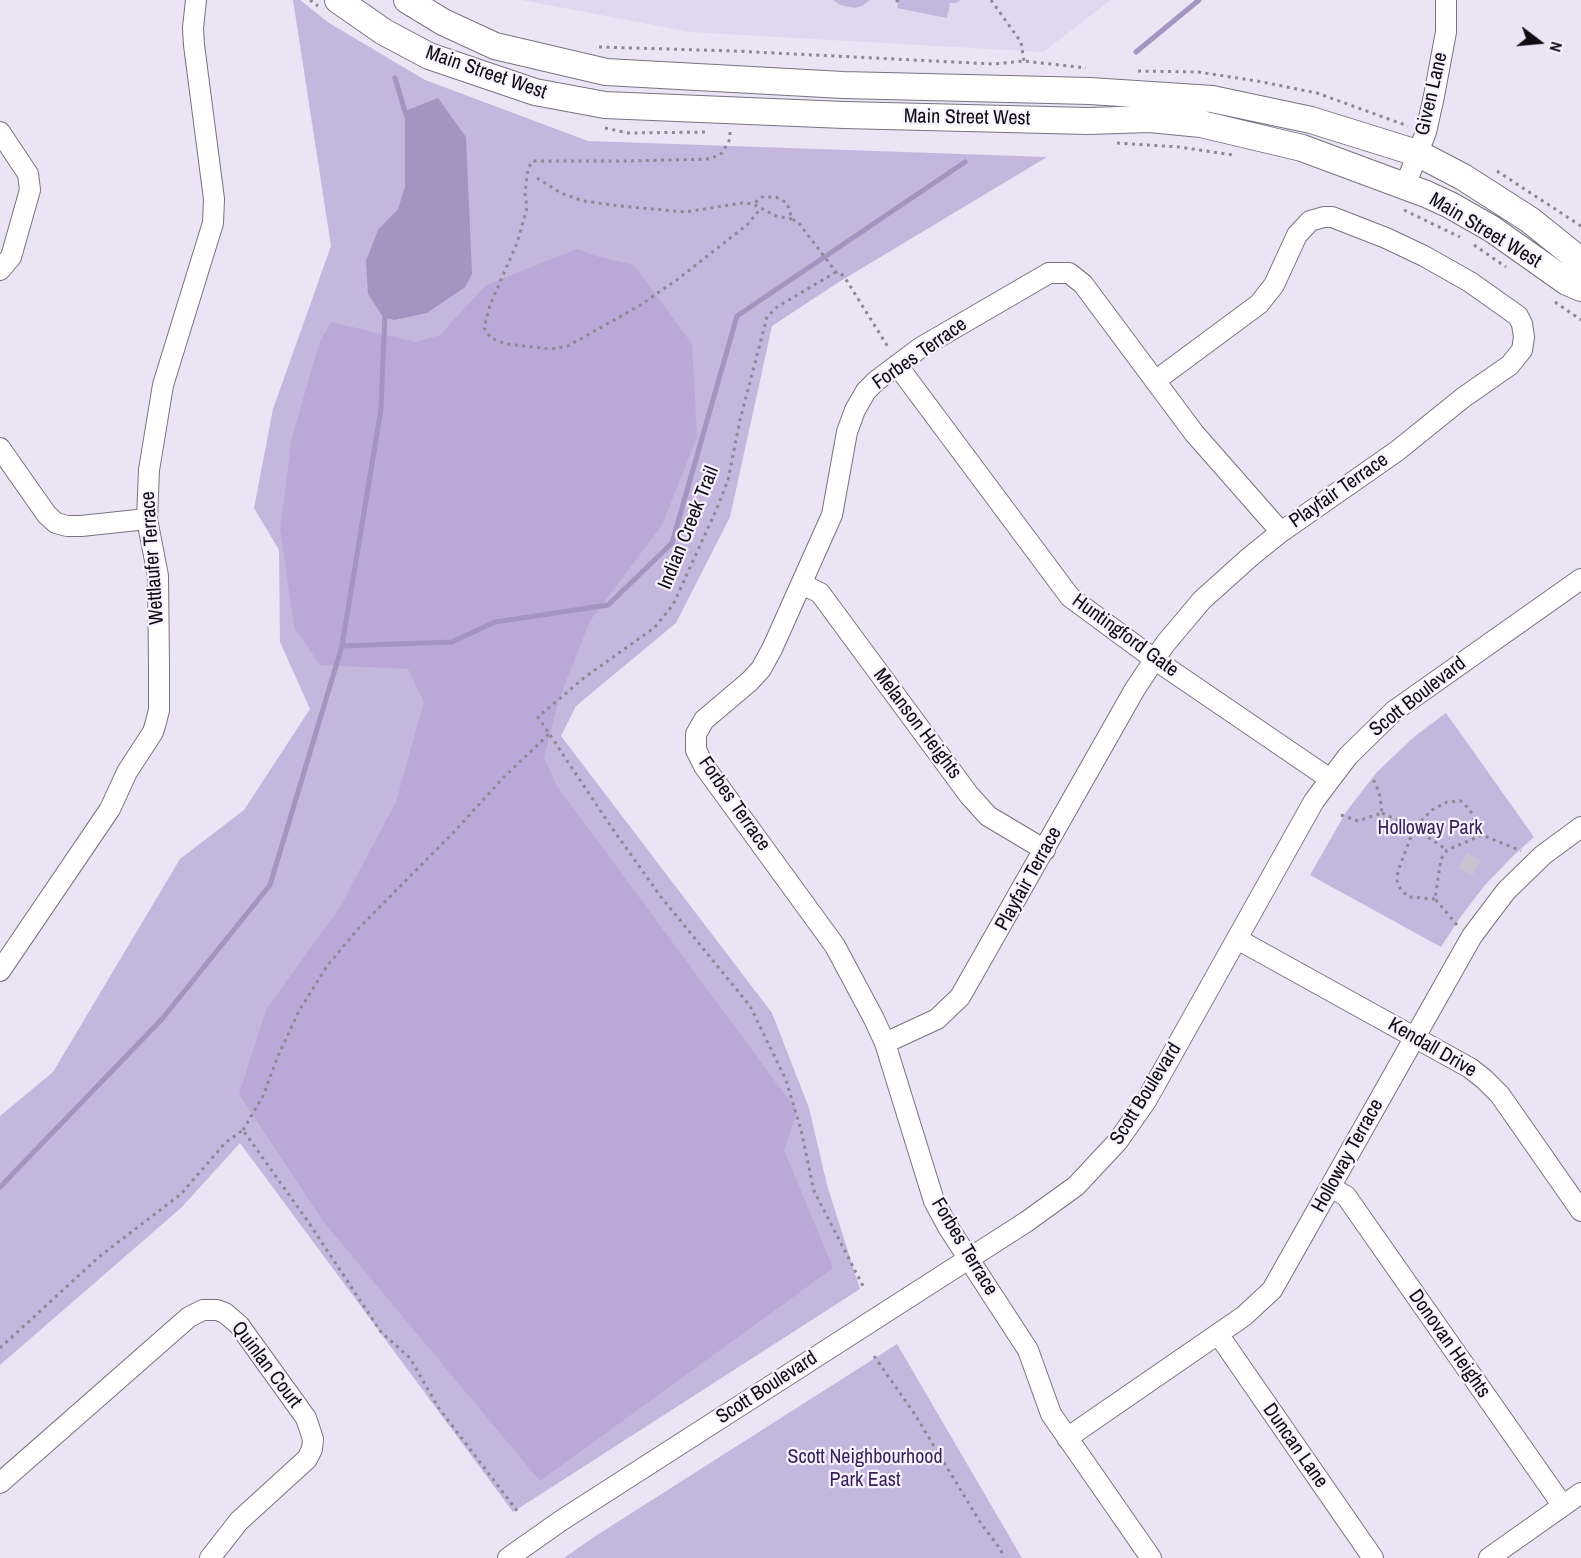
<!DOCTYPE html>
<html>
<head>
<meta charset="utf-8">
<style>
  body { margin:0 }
  #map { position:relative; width:1581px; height:1558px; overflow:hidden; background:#eae4f4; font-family:"Archivo Narrow",sans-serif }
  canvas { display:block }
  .north { position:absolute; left:1509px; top:12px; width:60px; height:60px; -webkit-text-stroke:4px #f7f2ff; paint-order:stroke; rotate:106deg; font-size:16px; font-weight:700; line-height:24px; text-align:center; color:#0f0d12 }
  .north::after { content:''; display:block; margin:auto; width:21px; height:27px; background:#0f0d12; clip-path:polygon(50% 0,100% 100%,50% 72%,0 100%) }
</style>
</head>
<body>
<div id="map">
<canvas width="1581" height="1558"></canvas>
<div class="north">N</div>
</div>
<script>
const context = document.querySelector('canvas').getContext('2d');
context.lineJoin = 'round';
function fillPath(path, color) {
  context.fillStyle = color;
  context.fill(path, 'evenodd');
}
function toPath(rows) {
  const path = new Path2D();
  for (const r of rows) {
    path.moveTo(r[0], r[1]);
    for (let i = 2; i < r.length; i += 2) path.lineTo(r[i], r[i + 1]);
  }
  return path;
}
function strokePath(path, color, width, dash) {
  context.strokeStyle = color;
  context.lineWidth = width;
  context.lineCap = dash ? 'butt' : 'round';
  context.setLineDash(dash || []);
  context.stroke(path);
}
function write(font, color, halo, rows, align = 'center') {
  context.font = font + ' "Archivo Narrow",sans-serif';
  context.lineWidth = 4.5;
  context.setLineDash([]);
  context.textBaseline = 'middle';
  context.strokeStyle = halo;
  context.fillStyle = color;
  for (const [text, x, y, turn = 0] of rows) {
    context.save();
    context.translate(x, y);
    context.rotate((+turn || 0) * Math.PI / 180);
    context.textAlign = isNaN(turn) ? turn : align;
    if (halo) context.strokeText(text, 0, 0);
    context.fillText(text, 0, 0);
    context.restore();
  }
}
fillPath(toPath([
  [522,0,1111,0,1043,52,690,32]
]), '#e0d8ee');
fillPath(toPath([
  [293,0,300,0,329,23,425,80,588,141,1047,157,839,282,772,326,730,517,676,623,576,706,561,736,772,1013,809,1108,827,1185,860,1289,513,1512,240,1143,181,1208,0,1365,0,1116,53,1072,180,859,244,810,310,709,280,642,279,550,254,508,273,409,331,246],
  [833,0,870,0,862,6,854,8,840,5],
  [899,0,961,0,956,3,950,3,947,18,897,8],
  [1446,713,1534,837,1513,856,1485,885,1459,919,1441,947,1310,875,1346,812,1376,773,1415,736],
  [897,1344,1022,1558,564,1558,594,1537]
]), '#c5b6dd');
fillPath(toPath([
  [577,249,599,257,634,265,692,344,697,437,662,525,590,621,559,699,544,758,557,786,797,1111,784,1150,833,1268,540,1481,323,1221,239,1094,267,1008,339,909,396,802,424,702,408,669,320,665,294,627,280,529,292,437,319,344,331,322,416,342,440,335,486,285]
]), '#bba8d8');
fillPath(toPath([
  [438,98,466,137,472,274,465,287,427,313,394,320,383,317,368,294,366,261,378,230,398,209,405,187,405,111]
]), '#a593c1');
strokePath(toPath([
  [1136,52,1199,0],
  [395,78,406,115],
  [342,646,452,642,495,622,608,605,672,543,737,316,965,162],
  [0,1187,162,1019,270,885,342,646,381,409,385,313]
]), '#a593c1', 5);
fillPath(toPath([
  [1467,853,1481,861,1472,876,1458,868]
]), '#c7c1d0');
const minor = toPath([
  [0,132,28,174,30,190,11,257,0,270],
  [1405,186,1426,132,1434,96,1446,32,1446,0],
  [897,365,1070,597,1154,659,1330,779],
  [0,448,47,515,56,523,67,526,81,526,147,519],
  [802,584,820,593,969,795,988,816,1045,850],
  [1237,939,1470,1068,1484,1079,1500,1095,1581,1211],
  [0,971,110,809,127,772,153,732,156,722,159,710,159,665,158,576,147,519,149,470,163,385,213,223,214,199,194,45,193,28,196,0],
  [885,1043,937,1019,960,997,1135,689,1165,644,1202,600,1251,556,1281,532,1397,451,1464,397,1510,365,1522,350,1524,337,1522,324,1518,316,1470,282,1424,256,1386,238,1332,217,1324,217,1310,221,1297,235,1274,285,1259,304,1155,381],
  [1330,1187,1346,1196,1563,1506],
  [1218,1334,1373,1558],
  [1067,1438,1244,1316,1272,1290,1472,936,1506,891,1543,855,1581,827],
  [0,1483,189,1317,203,1310,217,1310,225,1313,239,1325,306,1418,313,1439,312,1449,307,1459,239,1521,210,1558],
  [508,1558,562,1520,1026,1222,1076,1186,1118,1141,1146,1101,1314,801,1348,756,1394,711,1581,579],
  [1151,1558,1051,1414,1028,1350,948,1227,934,1201,885,1043,874,1019,835,946,704,766,696,750,696,734,704,720,750,681,761,669,772,649,832,515,847,432,855,410,866,391,876,381,920,348,1049,273,1069,273,1083,284,1194,433,1281,532],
  [1489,1558,1581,1493]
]);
const major = toPath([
  [338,0,384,32,429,56,535,92,605,105,844,115,1088,121,1150,119,1201,124,1302,148,1426,194,1450,205,1492,229,1567,282,1581,288],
  [407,0,443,22,495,46,606,72,843,85,1090,91,1212,99,1311,120,1417,153,1463,177,1530,220,1581,261]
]);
strokePath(minor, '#787381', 22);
strokePath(major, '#787381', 28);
strokePath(toPath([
  [310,0,318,6],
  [896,0,899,2],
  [991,0,1021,42,1024,61],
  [599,47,734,51,994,64,1024,61,1086,68],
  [1138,71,1198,72,1257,81,1317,93,1408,126],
  [605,128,628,133,709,132],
  [730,132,730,139,722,153,710,159,628,161,533,161,528,168,525,194,527,208,517,243,490,305,484,328,491,338,506,344,551,349,568,346,639,306,678,279,747,225,761,208],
  [1117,143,1179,147,1233,155],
  [1497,171,1581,226],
  [537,178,561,193,583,201,620,206,685,212,742,203,753,204],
  [1404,210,1460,237],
  [792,219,776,216,753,204,762,197,776,197,787,203,792,219,798,222,836,272,840,272,847,281,888,347],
  [1474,245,1506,267],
  [836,272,777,307,767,317,740,420,728,480,717,508,673,605,654,628,585,677,538,717,612,828,661,897,750,1006,786,1080,801,1130,814,1191,864,1288],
  [1555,302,1581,320],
  [1382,813,1414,828,1447,850],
  [1341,815,1358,821,1382,813,1380,796,1375,782,1369,778],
  [1435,899,1409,897,1401,890,1397,881,1398,871,1414,828,1432,810,1447,802,1461,801,1470,810,1482,835],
  [1457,925,1435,899,1441,859,1447,850,1482,835,1521,851],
  [243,1130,263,1096,278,1056,299,1011,327,966,357,930,453,833,504,777,549,734],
  [0,1348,100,1256,181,1194,226,1142,243,1130,309,1223,381,1332,410,1358,438,1407,518,1512],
  [874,1356,914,1413,980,1522,1001,1550,1003,1558]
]), '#8d8894', 3, [3, 4.5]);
strokePath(minor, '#fff', 20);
strokePath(major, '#fff', 26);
write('20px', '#0f0d12', '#f7f2ff', [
  ["Main Street West",486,73,19],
  ["Given Lane",1432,94,-77],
  ["Main Street West",967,118,1],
  ["Main Street West",1485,231,31],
  ["Forbes Terrace",920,354,-35],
  ["Playfair Terrace",1339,491,-35],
  ["Indian Creek Trail",689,528,-68],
  ["Wettlaufer Terrace",153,558,-94],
  ["Huntingford Gate",1125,636,36],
  ["Scott Boulevard",1418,697,-38],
  ["Melanson Heights",917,724,53],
  ["Forbes Terrace",734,804,55],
  ["Playfair Terrace",1029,879,-61],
  ["Kendall Drive",1432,1048,30],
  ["Scott Boulevard",1146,1094,-58],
  ["Holloway Terrace",1348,1156,-61],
  ["Forbes Terrace",964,1247,59],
  ["Donovan Heights",1449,1344,55],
  ["Quinlan Court",266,1365,53],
  ["Scott Boulevard",767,1388,-33],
  ["Duncan Lane",1295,1446,55]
]);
write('20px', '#391e57', '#f7f2ff', [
  ["Holloway Park",1430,829],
  ["Scott Neighbourhood",865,1458],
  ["Park East",865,1481]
]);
</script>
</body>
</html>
